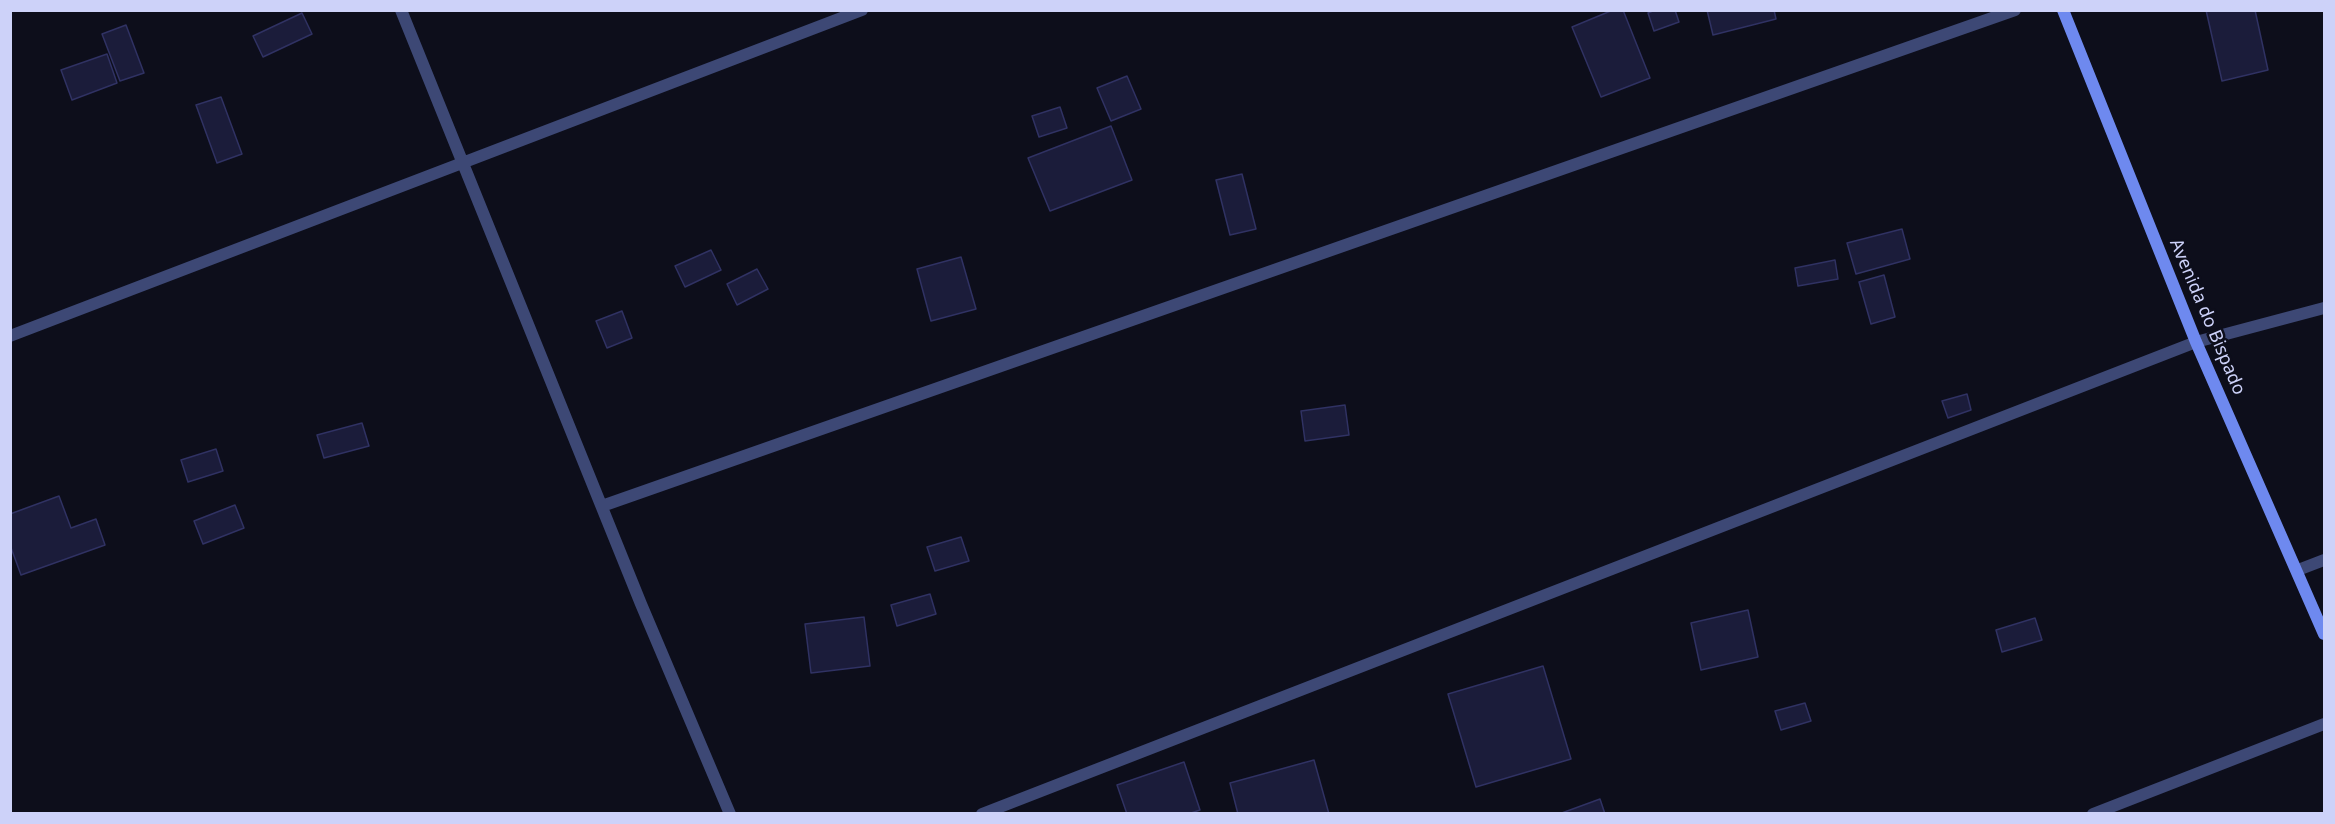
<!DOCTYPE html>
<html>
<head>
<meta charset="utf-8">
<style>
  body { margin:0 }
  #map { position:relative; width:2335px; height:824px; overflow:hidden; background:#0d0e1b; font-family:"Noto Sans",sans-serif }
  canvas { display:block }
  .frame { position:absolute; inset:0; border:12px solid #cdd2f9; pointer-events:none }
</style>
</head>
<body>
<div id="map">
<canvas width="2335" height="824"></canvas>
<div class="frame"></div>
</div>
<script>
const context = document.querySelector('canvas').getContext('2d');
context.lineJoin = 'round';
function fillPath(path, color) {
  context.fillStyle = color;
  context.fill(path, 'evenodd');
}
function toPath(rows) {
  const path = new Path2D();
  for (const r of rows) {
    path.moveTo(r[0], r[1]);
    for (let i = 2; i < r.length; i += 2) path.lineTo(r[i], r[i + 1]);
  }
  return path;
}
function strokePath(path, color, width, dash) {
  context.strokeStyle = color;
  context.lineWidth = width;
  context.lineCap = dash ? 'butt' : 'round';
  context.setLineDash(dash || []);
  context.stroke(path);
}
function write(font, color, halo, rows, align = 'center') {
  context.font = font + ' "Noto Sans",sans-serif';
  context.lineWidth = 5;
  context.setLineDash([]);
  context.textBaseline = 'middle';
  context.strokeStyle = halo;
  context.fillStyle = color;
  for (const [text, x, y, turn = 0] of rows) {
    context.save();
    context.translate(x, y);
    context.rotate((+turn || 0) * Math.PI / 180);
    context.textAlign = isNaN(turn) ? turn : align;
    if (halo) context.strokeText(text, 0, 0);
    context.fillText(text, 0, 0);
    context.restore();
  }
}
const building = toPath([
  [1613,10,1623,10,1650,78,1601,97,1572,27,1613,10],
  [1655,10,1675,10,1679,22,1654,31,1648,13,1655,10],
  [1707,10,1774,10,1776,19,1713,35,1707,10],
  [2206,10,2255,10,2268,70,2222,81,2206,10],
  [302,13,312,34,263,57,253,36,302,13],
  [126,25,144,73,120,81,102,34,126,25],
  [107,54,117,83,72,100,61,70,107,54],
  [1127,76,1141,109,1111,121,1097,88,1127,76],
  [221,97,242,154,217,163,196,105,221,97],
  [1060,107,1067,128,1039,137,1032,116,1060,107],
  [1111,126,1132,180,1050,211,1028,158,1111,126],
  [1242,174,1256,229,1230,235,1216,180,1242,174],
  [1902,229,1910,259,1856,274,1847,243,1902,229],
  [711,250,721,270,685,287,675,266,711,250],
  [961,257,976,309,931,321,917,269,961,257],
  [1835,260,1838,279,1798,286,1795,268,1835,260],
  [757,269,768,289,737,305,727,284,757,269],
  [1884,275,1895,317,1871,324,1859,282,1884,275],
  [622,311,632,338,607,348,596,321,622,311],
  [1967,394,1971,410,1948,418,1942,401,1967,394],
  [1345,405,1349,435,1305,441,1301,411,1345,405],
  [362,423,369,446,324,458,317,435,362,423],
  [216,449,223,471,188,482,181,460,216,449],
  [59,496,71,528,96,519,105,545,21,575,10,545,10,514,59,496],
  [235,505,244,528,203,544,194,521,235,505],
  [961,537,969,561,935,571,927,547,961,537],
  [930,594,936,614,897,626,891,605,930,594],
  [1748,610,1758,657,1701,670,1691,623,1748,610],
  [864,617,870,666,811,673,805,624,864,617],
  [2035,618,2042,640,2002,652,1996,630,2035,618],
  [1543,666,1571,759,1476,787,1448,694,1543,666],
  [1805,703,1811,721,1781,730,1775,711,1805,703],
  [1314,760,1329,814,1238,814,1230,783,1314,760],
  [1184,762,1200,810,1188,814,1127,814,1117,785,1184,762],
  [1600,799,1605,814,1559,814,1600,799]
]);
fillPath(building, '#1b1c3a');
strokePath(building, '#303263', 1.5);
strokePath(toPath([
  [2196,342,2324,308]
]), '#3d4875', 12);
strokePath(toPath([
  [401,10,641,604,730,814],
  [10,336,862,10],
  [602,506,2015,10],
  [2298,570,2324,560],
  [982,814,2196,342],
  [2093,814,2324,724]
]), '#3d4875', 12);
strokePath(toPath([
  [2063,10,2196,342,2324,634]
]), '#6e89ef', 12);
write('18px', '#cdd2f9', '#0d0e1b', [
  ["Avenida do Bispado",2207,317,67]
]);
</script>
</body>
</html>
